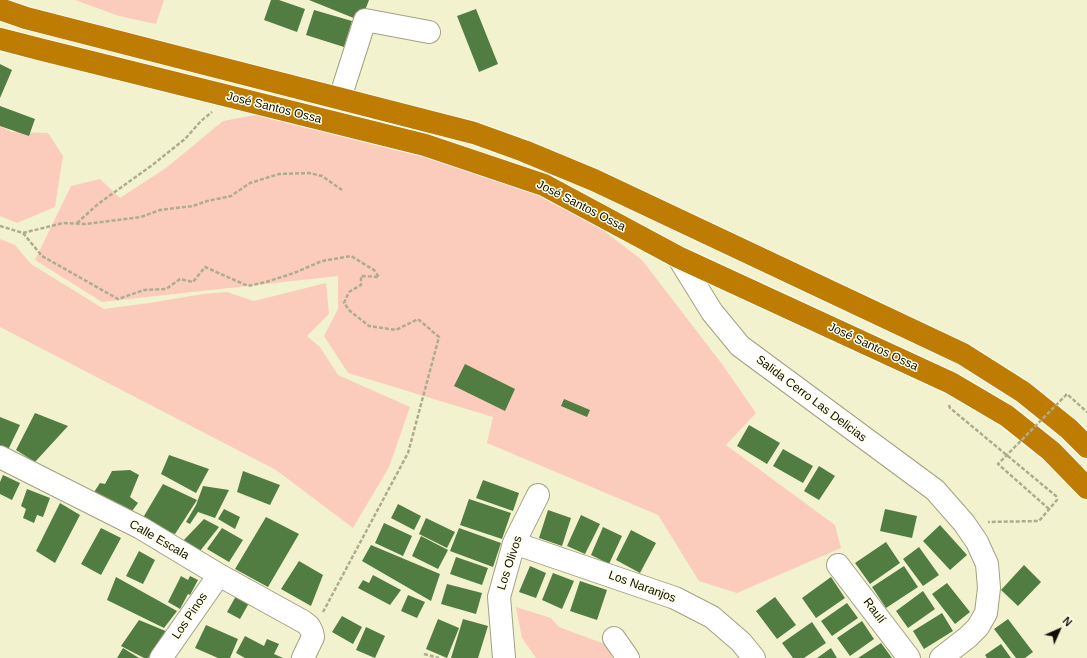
<!DOCTYPE html>
<html>
<head>
<meta charset="utf-8">
<style>
  body { margin:0 }
  #map { position:relative; width:1087px; height:658px; overflow:hidden; background:#f3f2cf; font-family:Helvetica,sans-serif }
  canvas { display:block }
  .north { position:absolute; left:1039px; top:610px; width:40px; height:40px; -webkit-text-stroke:3px #fffee9; paint-order:stroke; rotate:45deg; font-size:11px; font-weight:700; line-height:16px; text-align:center; color:#100f04 }
  .north::after { content:''; display:block; margin:auto; width:14px; height:18px; background:#100f04; clip-path:polygon(50% 0,100% 100%,50% 72%,0 100%) }
</style>
</head>
<body>
<div id="map">
<canvas width="1087" height="658"></canvas>
<div class="north">N</div>
</div>
<script>
const context = document.querySelector('canvas').getContext('2d');
context.lineJoin = 'round';
function fillPath(path, color) {
  context.fillStyle = color;
  context.fill(path, 'evenodd');
}
function toPath(rows) {
  const path = new Path2D();
  for (const r of rows) {
    path.moveTo(r[0], r[1]);
    for (let i = 2; i < r.length; i += 2) path.lineTo(r[i], r[i + 1]);
  }
  return path;
}
function strokePath(path, color, width, dash) {
  context.strokeStyle = color;
  context.lineWidth = width;
  context.lineCap = dash ? 'butt' : 'round';
  context.setLineDash(dash || []);
  context.stroke(path);
}
function write(font, color, halo, rows, align = 'center') {
  context.font = font + ' Helvetica,sans-serif';
  context.lineWidth = 3;
  context.setLineDash([]);
  context.textBaseline = 'middle';
  context.strokeStyle = halo;
  context.fillStyle = color;
  for (const [text, x, y, turn = 0] of rows) {
    context.save();
    context.translate(x, y);
    context.rotate((+turn || 0) * Math.PI / 180);
    context.textAlign = isNaN(turn) ? turn : align;
    if (halo) context.strokeText(text, 0, 0);
    context.fillText(text, 0, 0);
    context.restore();
  }
}
fillPath(toPath([
  [75,0,164,0,156,24,119,16],
  [260,114,409,151,570,205,642,260,722,364,756,413,726,445,835,525,841,548,737,593,699,581,658,515,487,443,493,417,348,373,324,336,338,309,338,276,102,302,35,260,71,186,100,179,120,198,166,168,223,121],
  [0,126,12,132,48,133,63,156,55,207,17,223,0,216],
  [0,239,15,245,31,264,104,309,149,303,203,294,227,292,254,301,326,283,329,314,307,336,320,347,338,375,410,407,389,467,353,528,276,470,0,327],
  [516,607,551,618,559,627,610,646,612,658,536,658,522,638]
]), '#fbccbc');
fillPath(toPath([
  [271,0,279,0,305,9,297,32,264,20],
  [309,0,369,0,361,21],
  [476,9,498,64,479,72,457,16],
  [314,10,352,21,344,47,306,35],
  [0,64,12,70,0,98],
  [0,106,35,119,29,136,0,126],
  [465,364,515,389,505,411,454,386],
  [564,399,590,410,587,417,561,406],
  [35,413,68,426,35,462,16,450],
  [0,417,20,425,8,450,0,446],
  [749,425,780,443,767,464,737,446],
  [783,449,813,466,803,483,773,466],
  [169,455,209,469,196,493,161,474],
  [819,466,835,476,819,500,804,491],
  [130,470,139,475,130,497,138,503,132,511,120,507,94,492,100,483,105,484,112,471],
  [243,471,280,485,270,505,237,492],
  [3,475,20,483,12,500,0,494,0,482],
  [483,480,519,493,513,511,476,498],
  [163,484,197,500,175,534,141,521],
  [203,486,229,490,215,518,198,512,190,524,186,522,196,505],
  [27,489,50,498,43,517,37,515,34,523,23,518,26,509,21,506],
  [469,499,511,513,502,539,460,525],
  [60,503,80,515,55,563,36,551],
  [398,504,421,516,414,530,391,518],
  [224,509,240,517,235,529,218,519],
  [885,509,917,516,912,538,880,531],
  [548,510,571,518,562,546,539,538],
  [581,515,600,524,585,554,567,546],
  [266,517,299,534,268,587,235,569],
  [426,518,455,532,447,548,419,534],
  [204,519,219,527,200,551,183,541],
  [384,523,412,536,403,556,375,543],
  [940,525,967,555,950,570,923,541],
  [603,527,622,536,609,564,591,555],
  [101,528,121,538,101,575,81,564],
  [222,528,243,540,229,562,207,549],
  [459,528,501,543,493,567,450,551],
  [631,530,656,543,640,573,616,560],
  [421,536,448,550,438,569,412,556],
  [886,542,900,563,870,584,855,563],
  [371,545,440,574,431,601,362,561],
  [919,547,939,575,923,586,903,559],
  [139,551,155,560,143,584,126,576],
  [456,557,488,568,482,585,450,574],
  [299,561,323,575,311,606,281,589],
  [1024,565,1041,582,1018,606,1001,590],
  [530,566,546,573,536,598,519,592],
  [904,566,918,587,886,608,872,587],
  [553,573,574,581,562,609,542,600],
  [373,575,401,590,390,605,358,588,363,580,369,583],
  [181,576,188,580,190,576,198,580,190,595,188,594,180,609,168,602],
  [116,577,177,611,164,628,107,600],
  [831,577,845,598,816,618,802,598],
  [580,581,607,590,597,620,570,611],
  [947,583,970,612,955,624,932,594],
  [447,584,482,593,476,614,441,604],
  [923,591,935,609,908,628,896,611],
  [408,595,425,602,417,618,401,611],
  [236,596,249,603,240,619,227,612],
  [775,597,796,625,777,639,756,611],
  [847,603,858,618,832,636,821,621],
  [942,613,953,631,924,649,913,631],
  [342,616,362,627,353,644,332,632],
  [438,619,459,628,447,658,426,649],
  [463,619,488,626,478,658,451,658],
  [1008,619,1033,652,1025,658,1016,658,994,629],
  [139,620,168,632,148,658,144,658,121,646],
  [862,621,874,639,850,656,837,638],
  [812,622,826,643,804,658,793,658,782,643],
  [206,625,238,639,230,658,218,658,195,648],
  [366,627,385,636,375,658,356,650],
  [245,636,264,646,267,639,279,644,274,654,283,658,245,658,236,653],
  [881,643,892,658,858,658],
  [1001,644,1011,658,987,658,985,655],
  [123,648,139,658,117,658],
  [831,648,837,658,817,658]
]), '#517d42');
const minor = toPath([
  [340,98,365,20,429,32],
  [678,257,712,312,740,346,935,490,964,523,977,542,987,564,989,588,986,613,978,627,968,637,941,658],
  [0,457,141,528,219,575,304,622,309,626,312,632,313,637,303,658],
  [514,543,675,598,712,617,741,642,754,658],
  [838,565,909,658],
  [614,638,628,658],
  [161,658,219,575],
  [504,658,499,597,514,543,538,495]
]);
const highway = toPath([
  [0,9,26,18,474,133,524,151,594,180,963,354,1023,392,1069,429,1087,447],
  [0,39,39,49,425,145,544,185,678,257,951,383,1007,416,1051,451,1087,488]
]);
strokePath(minor, '#a3a181', 24);
strokePath(highway, '#fff', 24);
strokePath(toPath([
  [77,223,98,204,155,163,185,139,201,121,212,112],
  [0,226,23,233,63,223,85,224,141,217,160,210,193,206,207,201,231,196,250,183,279,174,309,173,322,176,342,190],
  [23,233,42,256,118,299,144,290,166,289,180,279,193,282,205,267,248,286,266,282,294,273,322,261,351,256,374,270,379,277,361,276,361,285,349,292,344,303,350,311,369,326,396,330,418,319,439,337,408,453,323,612],
  [949,405,950,408,1056,496,1057,500,1039,521,988,522],
  [424,654,439,658]
]), '#adac90', 2.5, [4, 2]);
strokePath(minor, '#fff', 22);
strokePath(highway, '#be7c02', 22);
strokePath(toPath([
  [1049,509,998,464,1067,394,1087,412]
]), '#adac90', 2.5, [4, 2]);
write('12px', '#100f04', '#fffee9', [
  ["José Santos Ossa",274,108,14],
  ["José Santos Ossa",581,206,27],
  ["José Santos Ossa",873,347,25],
  ["Salida Cerro Las Delicias",811,399,37],
  ["Calle Escala",159,540,30],
  ["Los Olivos",510,563,-72],
  ["Los Naranjos",642,587,20],
  ["Raulí",874,611,53],
  ["Los Pinos",190,616,-56]
]);
</script>
</body>
</html>
